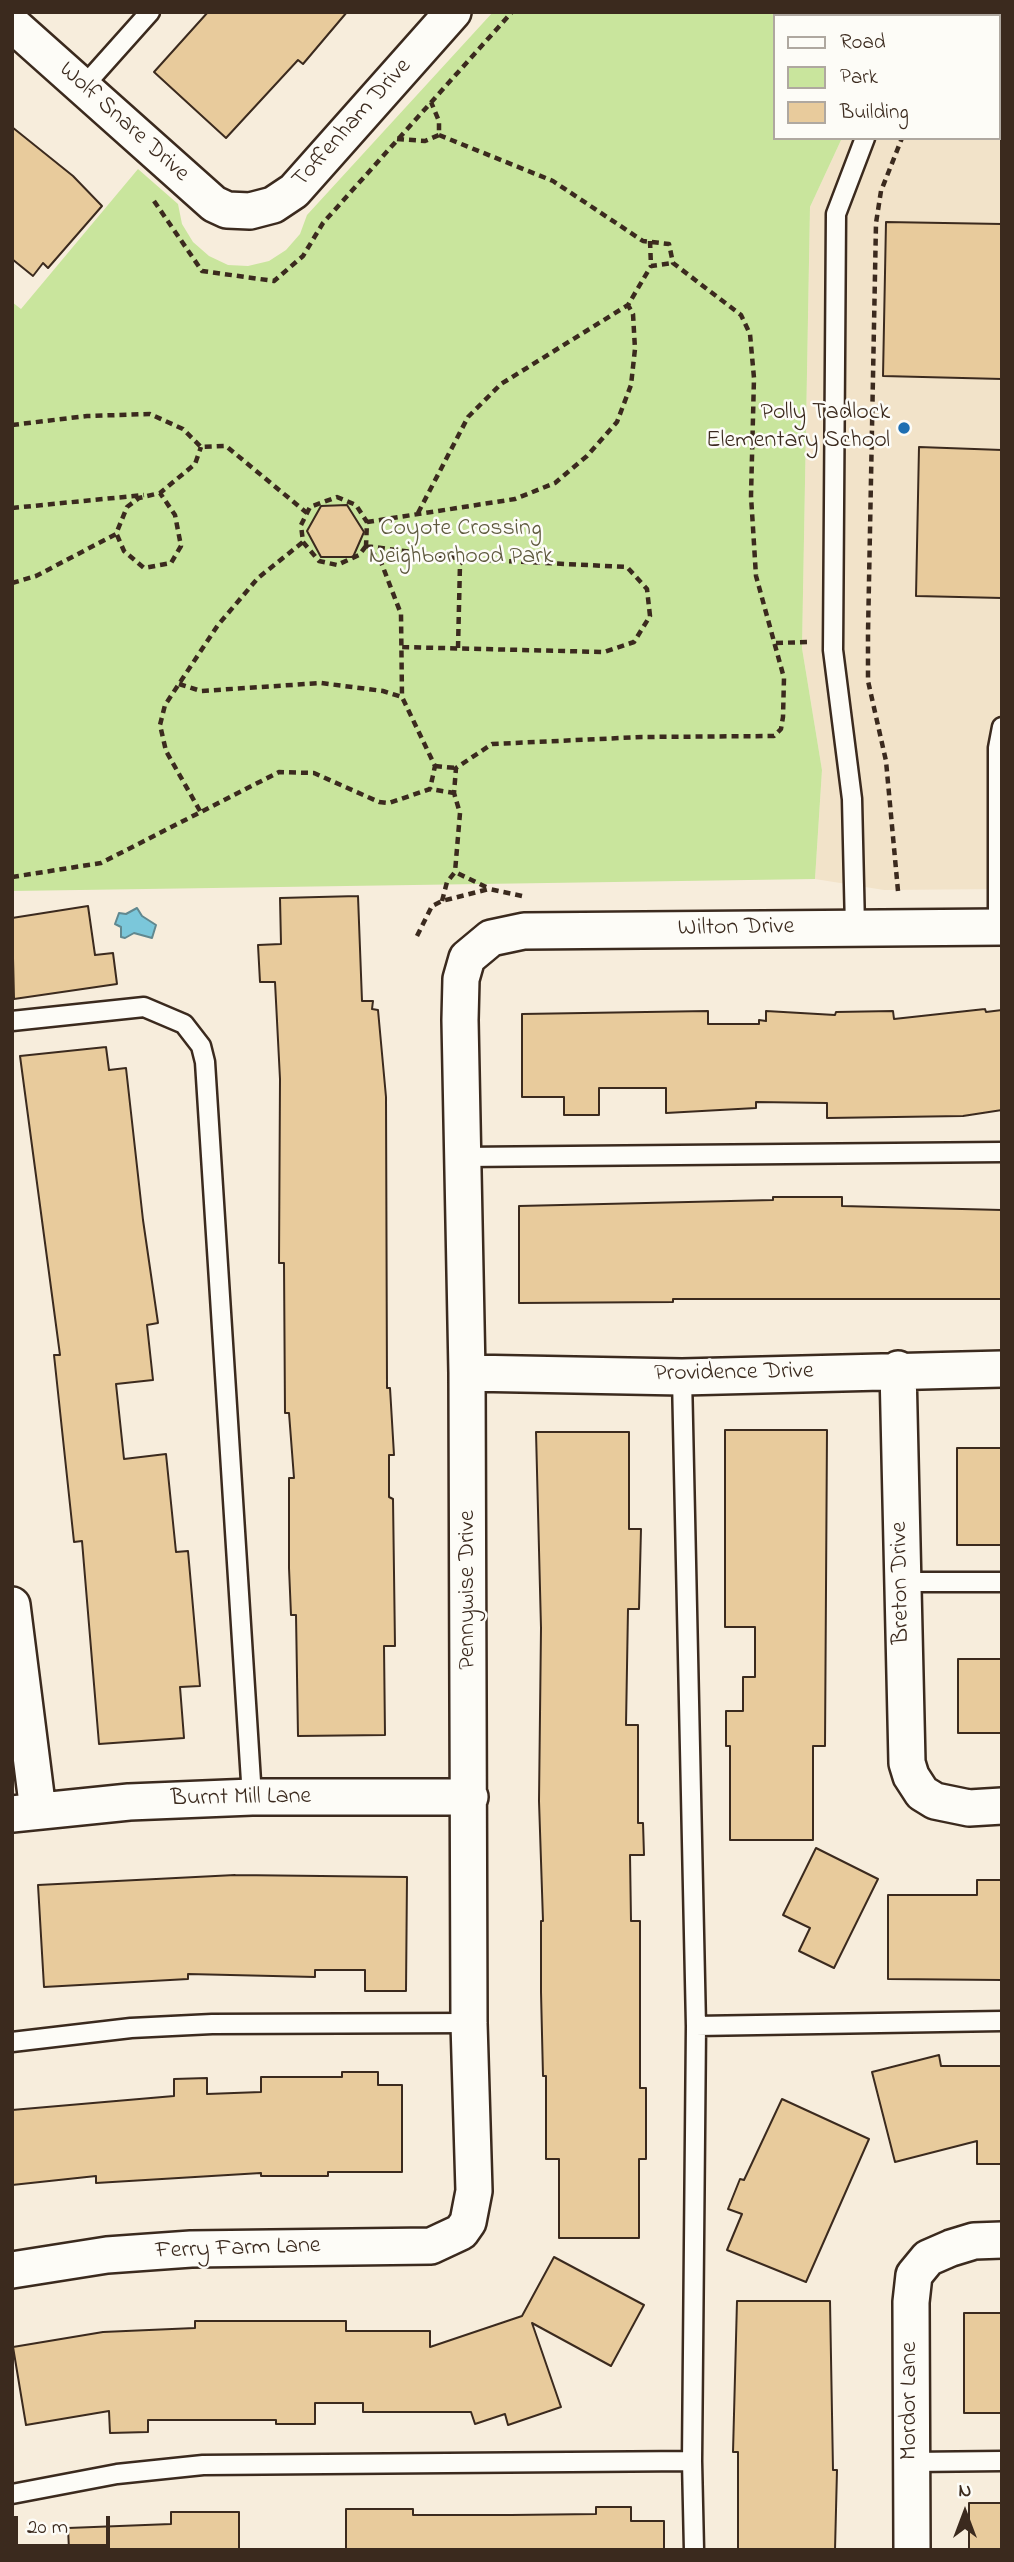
<!DOCTYPE html>
<html>
<head>
<meta charset="utf-8">
<style>
  body { margin:0 }
  #map { position:relative; width:1014px; height:2562px; overflow:hidden; background:#f7eddc; font-family:"Indie Flower",sans-serif }
  canvas { display:block }
  .frame { position:absolute; inset:0; border:14px solid #3b2a1e; pointer-events:none }
  .legend { position:absolute; left:773px; top:14px; width:228px; height:126px; box-sizing:border-box; background:#fdfcf7; border:2px solid #afa8a0; margin:0; padding:9px 12px; list-style:none; font-size:21px; color:#3b2a1e }
  .legend li { display:flex; align-items:center; gap:14px; height:35px }
  .legend b { width:35px; border:2px solid #afa8a0 }
  .north { position:absolute; left:930px; top:2478px; width:70px; height:70px; -webkit-text-stroke:5px #fdfcf7; paint-order:stroke; rotate:0deg; font-size:19px; font-weight:700; line-height:28px; text-align:center; color:#3b2a1e }
  .north::after { content:''; display:block; margin:auto; width:24px; height:32px; background:#3b2a1e; clip-path:polygon(50% 0,100% 100%,50% 72%,0 100%) }
  .scale { position:absolute; left:14px; top:2516px; width:96px; height:32px; box-sizing:border-box; border:4px solid #3b2a1e; border-top:0; padding-left:9px; font-size:21px; line-height:24px; white-space:nowrap; color:#3b2a1e; -webkit-text-stroke:5px #fdfcf7; paint-order:stroke }
</style>
</head>
<body>
<div id="map">
<canvas width="1014" height="2562"></canvas>
<div class="frame"></div>
<ul class="legend">
<li><b style="height:9px;background:#fdfcf7"></b>Road</li>
<li><b style="height:19px;background:#c9e59d"></b>Park</li>
<li><b style="height:19px;background:#e8cb9c"></b>Building</li>
</ul>
<div class="north">N</div>
<div class="scale">20 m</div>
</div>
<script>
const context = document.querySelector('canvas').getContext('2d');
context.lineJoin = 'round';
function fillPath(path, color) {
  context.fillStyle = color;
  context.fill(path, 'evenodd');
}
function toPath(rows) {
  const path = new Path2D();
  for (const r of rows) {
    path.moveTo(r[0], r[1]);
    for (let i = 2; i < r.length; i += 2) path.lineTo(r[i], r[i + 1]);
  }
  return path;
}
function strokePath(path, color, width, dash) {
  context.strokeStyle = color;
  context.lineWidth = width;
  context.lineCap = dash ? 'butt' : 'round';
  context.setLineDash(dash || []);
  context.stroke(path);
}
function write(font, color, halo, rows, align = 'center') {
  context.font = font + ' "Indie Flower",sans-serif';
  context.lineWidth = 5;
  context.setLineDash([]);
  context.textBaseline = 'middle';
  context.strokeStyle = halo;
  context.fillStyle = color;
  for (const [text, x, y, turn = 0] of rows) {
    context.save();
    context.translate(x, y);
    context.rotate((+turn || 0) * Math.PI / 180);
    context.textAlign = isNaN(turn) ? turn : align;
    if (halo) context.strokeText(text, 0, 0);
    context.fillText(text, 0, 0);
    context.restore();
  }
}
fillPath(toPath([
  [844,12,1002,12,1002,889,884,890,815,879,822,770,802,648,810,207,842,138,998,138,998,16,844,16]
]), '#f2e3c9');
fillPath(toPath([
  [493,12,844,12,844,16,774,16,774,138,842,138,810,207,802,648,822,770,815,879,12,891,12,302,21,309,138,169,178,204,182,224,193,242,209,256,228,265,248,266,269,261,286,250,300,234,307,215]
]), '#c9e59d');
const water = toPath([
  [137,908,142,916,156,925,152,938,134,933,125,938,121,937,121,927,115,924,119,913,126,914,137,908]
]);
fillPath(water, '#7bc7da');
strokePath(water, '#61888f', 2);
const building = toPath([
  [208,12,347,12,303,64,298,60,226,138,154,72,208,12],
  [12,127,73,176,102,206,48,268,43,263,33,276,12,259,12,127],
  [886,222,1002,224,1002,379,883,376,886,222],
  [919,447,1002,450,1002,598,916,596,919,447],
  [347,505,364,532,353,557,321,557,307,531,321,506,347,505],
  [358,896,362,1001,373,1001,372,1009,378,1010,386,1097,387,1388,390,1388,394,1455,389,1455,389,1497,393,1499,395,1646,384,1646,385,1735,298,1736,296,1615,291,1615,289,1568,289,1478,294,1478,289,1413,285,1413,284,1263,279,1263,280,1079,275,982,260,982,258,945,281,944,280,898,358,896],
  [88,906,95,955,113,953,117,984,14,999,12,918,88,906],
  [985,1009,986,1012,1002,1010,1002,1110,963,1116,827,1118,827,1103,756,1102,756,1108,666,1113,666,1088,599,1088,599,1115,564,1115,564,1097,522,1097,522,1014,708,1011,708,1024,759,1024,759,1020,766,1021,766,1011,835,1015,836,1012,893,1011,894,1019,985,1009],
  [106,1047,109,1070,126,1068,143,1220,158,1323,147,1325,153,1380,116,1384,124,1459,166,1454,176,1552,188,1551,200,1686,180,1687,184,1738,99,1744,82,1541,74,1542,54,1355,60,1355,20,1056,106,1047],
  [773,1197,842,1197,842,1206,1002,1210,1002,1299,673,1299,673,1302,519,1303,519,1206,773,1200,773,1197],
  [725,1430,827,1430,825,1746,813,1746,813,1840,730,1840,730,1746,726,1746,726,1711,743,1711,743,1677,755,1677,755,1627,725,1627,725,1430],
  [536,1432,629,1432,629,1529,641,1529,639,1609,628,1609,626,1725,638,1725,638,1823,643,1823,644,1855,630,1855,631,1921,640,1921,640,2088,646,2088,646,2159,639,2159,639,2238,559,2238,559,2159,546,2159,546,2076,543,2076,541,1992,541,1921,543,1921,539,1801,541,1628,536,1432],
  [957,1448,1002,1448,1002,1545,957,1545,957,1448],
  [958,1659,1002,1659,1002,1733,958,1733,958,1659],
  [816,1848,878,1879,834,1968,799,1951,810,1928,783,1915,816,1848],
  [235,1875,407,1877,406,1991,365,1991,365,1970,315,1970,315,1977,188,1974,188,1979,44,1987,38,1885,235,1875],
  [977,1880,1002,1880,1002,1980,888,1979,888,1895,977,1895,977,1880],
  [939,2055,941,2066,1002,2066,1002,2164,977,2164,977,2141,895,2162,872,2072,939,2055],
  [342,2072,378,2072,378,2085,402,2085,402,2172,328,2172,328,2176,261,2176,261,2173,96,2183,96,2176,12,2185,12,2110,174,2096,174,2079,207,2078,207,2094,261,2092,261,2077,342,2077,342,2072],
  [782,2099,869,2139,806,2282,727,2250,742,2214,728,2209,740,2179,744,2180,782,2099],
  [554,2257,644,2305,611,2366,532,2323,561,2407,508,2425,505,2414,475,2424,471,2412,363,2412,363,2403,315,2403,315,2424,276,2424,276,2420,148,2420,148,2432,110,2433,109,2411,26,2425,13,2347,103,2332,195,2328,195,2321,346,2321,346,2331,430,2331,430,2347,522,2316,554,2257],
  [737,2301,830,2301,833,2470,837,2470,835,2550,738,2550,738,2452,733,2452,737,2301],
  [964,2313,1002,2313,1002,2413,964,2413,964,2313],
  [969,2503,1002,2503,1002,2550,969,2550,969,2503],
  [596,2507,631,2507,631,2521,664,2521,664,2550,346,2550,346,2509,413,2509,413,2515,511,2515,596,2514,596,2507],
  [171,2512,239,2512,239,2550,69,2550,68,2528,171,2524,171,2512]
]);
fillPath(building, '#e8cb9c');
strokePath(building, '#3b2a1e', 2);
const service = toPath([
  [867,16,867,12],
  [83,87,150,12],
  [998,927,998,748,1002,727],
  [855,928,852,799,833,650,836,214,865,138],
  [12,1021,144,1007,184,1024,201,1046,205,1062,252,1797],
  [463,1157,1002,1152],
  [682,1377,696,2026,692,2461,694,2550],
  [902,1582,1002,1582],
  [696,2026,1002,2021],
  [12,2042,131,2028,212,2024,469,2023],
  [912,2462,1002,2461],
  [12,2494,117,2474,203,2465,692,2461]
]);
const minor = toPath([
  [12,24,214,204,227,210,250,211,273,205,294,191,453,12],
  [898,1369,907,1763,911,1776,922,1793,935,1801,969,1808,1002,1806],
  [467,1373,682,1377,1002,1369],
  [12,1605,38,1811],
  [12,1814,129,1802,252,1797,470,1797],
  [12,2270,107,2255,191,2249,431,2246,461,2232,468,2222,474,2191,469,2023,467,1373,460,1020,461,979,467,958,491,938,524,931,1002,927],
  [912,2550,911,2302,914,2275,928,2258,951,2248,974,2241,1002,2240]
]);
strokePath(service, '#3b2a1e', 23);
strokePath(minor, '#3b2a1e', 40);
strokePath(toPath([
  [906,16,906,12],
  [439,135,553,181,643,241,669,244,673,263,741,315,750,334,754,378,751,496,756,576,784,678,783,717,781,729,774,736,642,737,492,744,456,768,454,793,460,813,455,872],
  [397,139,425,141,439,135,439,121,431,102],
  [154,201,202,271,274,281,303,256,323,223,512,12],
  [650,241,651,266,673,263],
  [12,425,87,416,150,414,183,429,201,447,226,446,307,513],
  [12,508,144,495],
  [418,513,468,417,501,384,628,305,651,266],
  [367,522,515,499,555,483,587,456,617,422,631,385,635,349,633,314,628,305],
  [117,535,124,551,144,568,171,563,181,546,175,515,160,493],
  [366,546,465,559,627,567,647,589,650,616,634,642,604,652,400,647],
  [366,546,359,555,337,565,319,561,303,542,301,525,310,507,337,497,356,505,367,522,366,546,381,562,401,614,402,697],
  [12,583,36,576,116,534,127,507,139,498,160,493,195,464,201,447],
  [776,643,808,642],
  [458,648,460,564,464,560],
  [179,684,201,691,321,683,383,691,402,697,435,766,430,789],
  [435,766,456,768],
  [200,811,166,751,160,725,165,705,218,625,258,578,303,542],
  [12,877,101,863,279,772,314,773,379,802,389,803,430,789,454,793],
  [898,891,886,761,868,681,868,633,876,223,881,191,902,138],
  [442,901,447,882,455,872,488,888],
  [417,936,432,906,442,901,489,889,522,896]
]), '#3b2a1e', 4.5, [7, 5]);
strokePath(service, '#fdfcf7', 18);
strokePath(minor, '#fdfcf7', 35);
for (const [x, y, r, color] of [
  [904,428,7,"#1f6fb2"]
]) {
  const dot = new Path2D();
  dot.arc(x, y, r, 0, 2 * Math.PI);
  context.fillStyle = color;
  context.fill(dot);
  strokePath(dot, '#fdfcf7', 2.5);
}
write('24px', '#3b2a1e', '#fdfcf7', [
  ["Wolf Snare Drive",123,123,42],
  ["Toffenham Drive",353,124,-48],
  ["Wilton Drive",736,929,-1],
  ["Providence Drive",734,1374,-1],
  ["Breton Drive",902,1583,-91],
  ["Pennywise Drive",469,1590,-90],
  ["Burnt Mill Lane",241,1799,-1],
  ["Ferry Farm Lane",238,2250,-2],
  ["Mordor Lane",911,2401,-90]
]);
write('24px', '#3b2a1e', '#fdfcf7', [
  ["Polly Tadlock",890,414],
  ["Elementary School",890,442]
], 'right');
write('24px', '#5e593e', '#fdfcf7', [
  ["Coyote Crossing",461,530],
  ["Neighborhood Park",461,558]
]);
</script>
</body>
</html>
